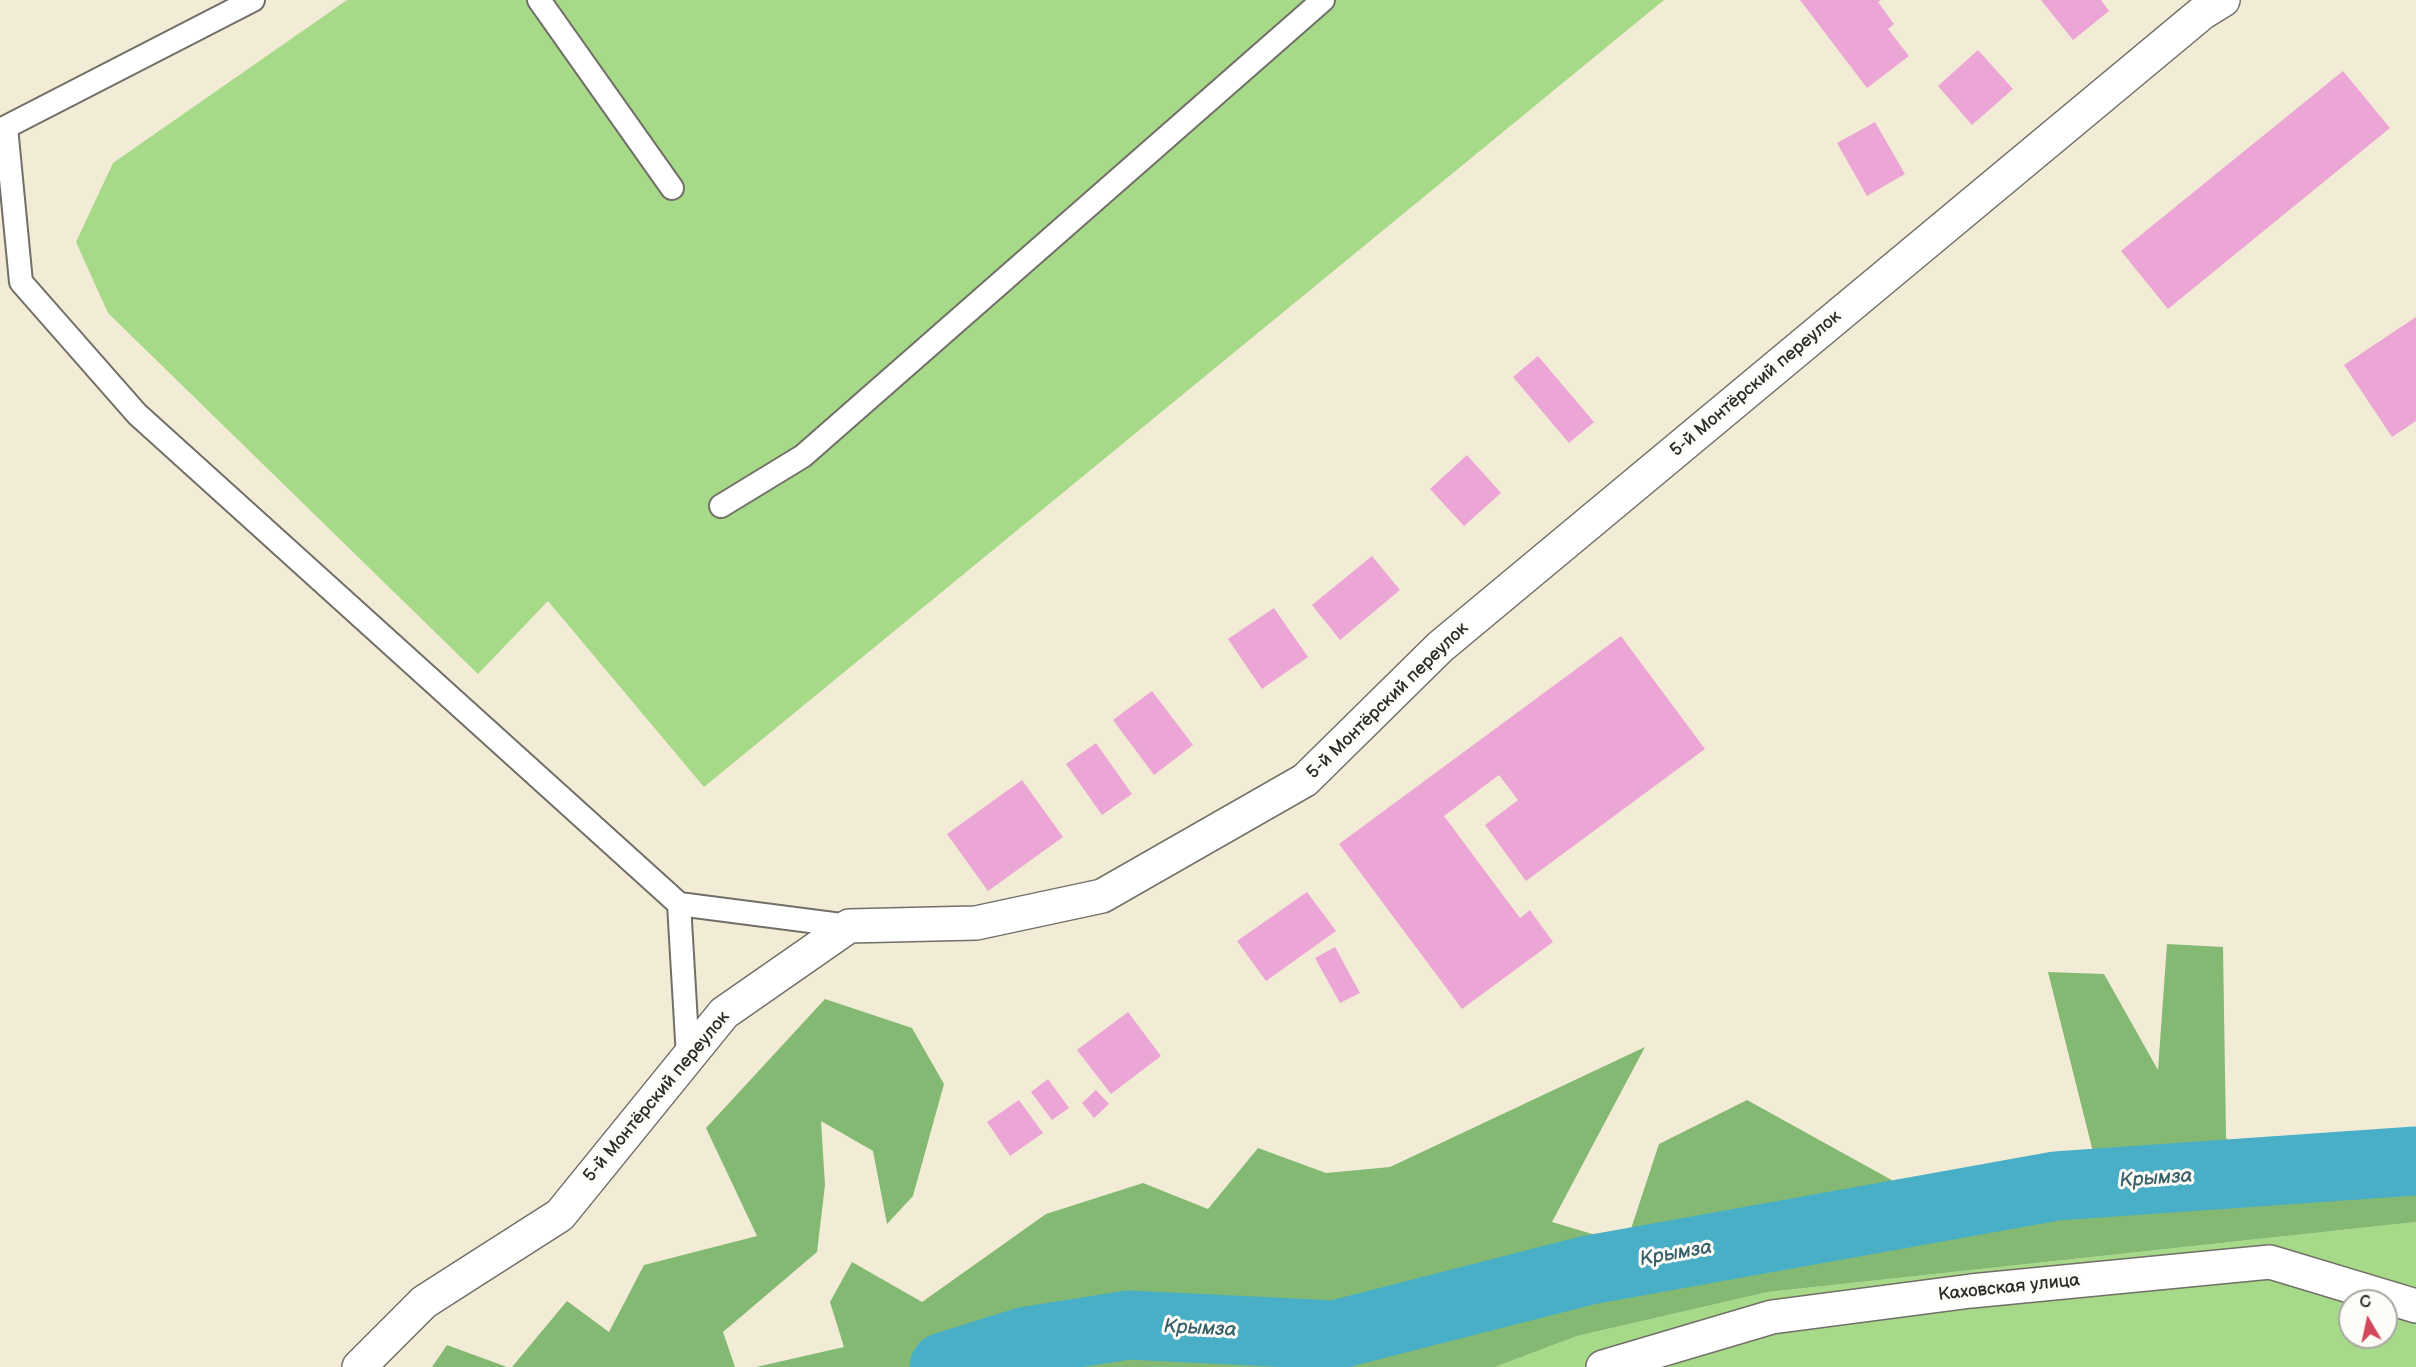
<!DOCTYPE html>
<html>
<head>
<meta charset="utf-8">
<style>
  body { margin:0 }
  #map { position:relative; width:2416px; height:1367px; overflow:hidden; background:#f2ecd6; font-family:"Balsamiq Sans",sans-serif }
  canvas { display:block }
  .north { position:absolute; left:2338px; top:1289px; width:60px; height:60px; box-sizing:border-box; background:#fdfcf7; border:2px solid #a9a8a5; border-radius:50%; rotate:351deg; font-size:16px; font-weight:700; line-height:24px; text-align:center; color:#2b2b2b }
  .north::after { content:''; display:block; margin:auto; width:21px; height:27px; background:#d1495b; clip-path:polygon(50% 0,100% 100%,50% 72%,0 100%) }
</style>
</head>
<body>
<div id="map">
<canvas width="2416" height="1367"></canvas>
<div class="north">С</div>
</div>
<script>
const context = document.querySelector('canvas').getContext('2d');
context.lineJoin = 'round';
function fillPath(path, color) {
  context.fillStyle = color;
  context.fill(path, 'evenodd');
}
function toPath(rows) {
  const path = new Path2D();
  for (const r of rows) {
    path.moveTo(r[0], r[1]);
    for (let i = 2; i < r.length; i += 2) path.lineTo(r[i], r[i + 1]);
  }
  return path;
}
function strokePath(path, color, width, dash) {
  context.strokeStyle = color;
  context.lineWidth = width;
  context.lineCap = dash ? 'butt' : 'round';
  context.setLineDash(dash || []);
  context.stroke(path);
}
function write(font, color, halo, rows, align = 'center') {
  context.font = font + ' "Balsamiq Sans",sans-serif';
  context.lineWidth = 6;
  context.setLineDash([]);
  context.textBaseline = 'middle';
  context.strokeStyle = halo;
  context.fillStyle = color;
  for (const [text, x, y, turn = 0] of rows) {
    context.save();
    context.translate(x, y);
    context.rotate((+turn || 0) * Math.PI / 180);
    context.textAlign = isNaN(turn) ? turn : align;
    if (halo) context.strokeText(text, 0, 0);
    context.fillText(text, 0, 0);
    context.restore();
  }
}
fillPath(toPath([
  [347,0,1664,0,704,787,548,601,478,674,108,313,76,242,113,163],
  [2416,1222,2416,1367,1495,1367,1577,1336,1768,1292],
  [2350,1301,2386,1301,2386,1337,2350,1337]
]), '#a6d988');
fillPath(toPath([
  [2167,944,2223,947,2226,1137,2250,1193,2334,1174,2402,1131,2416,1136,2416,1222,1768,1292,1577,1336,1495,1367,756,1367,844,1347,830,1302,852,1262,922,1302,1046,1214,1143,1183,1208,1209,1258,1148,1326,1173,1390,1167,1645,1047,1552,1222,1626,1244,1659,1144,1747,1100,1955,1215,2095,1160,2048,972,2104,974,2158,1070],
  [825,999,912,1028,944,1084,913,1196,887,1224,873,1151,821,1121,825,1185,817,1252,723,1332,735,1367,512,1367,567,1301,609,1332,644,1265,757,1236,706,1128],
  [447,1345,507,1367,432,1367]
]), '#84b974');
strokePath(toPath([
  [944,1367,1027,1341,1128,1325,1335,1335,1589,1270,2056,1186,2416,1161]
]), '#48afc7', 69);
fillPath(toPath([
  [1800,0,1881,0,1878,2,1894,24,1888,29,1909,56,1867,88],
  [2041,0,2101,0,2109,11,2073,40],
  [1978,50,2013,89,1972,125,1938,86],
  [2343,71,2390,128,2168,309,2121,251],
  [1875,122,1905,174,1867,196,1837,143],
  [2416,317,2416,421,2392,437,2344,365],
  [1538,356,1594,422,1569,443,1513,377],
  [1467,455,1501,493,1464,526,1430,489],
  [1372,556,1400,590,1340,640,1312,605],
  [1274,608,1308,657,1262,689,1228,639],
  [1621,636,1705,749,1526,881,1485,825,1518,800,1499,775,1444,816,1520,918,1530,910,1553,942,1462,1009,1339,844],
  [1152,691,1193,745,1154,775,1113,720],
  [1096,743,1132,794,1102,815,1066,764],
  [1022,780,1063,837,988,891,947,834],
  [1307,892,1336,931,1266,981,1237,941],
  [1335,947,1360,993,1340,1003,1315,958],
  [1128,1012,1161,1056,1111,1094,1077,1050],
  [1048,1079,1069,1108,1052,1120,1031,1092],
  [1096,1090,1109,1104,1094,1118,1082,1103],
  [1019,1100,1043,1133,1010,1156,987,1122]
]), '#eba6d5');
const lane = toPath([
  [253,0,6,127,21,282,137,414,679,904,688,1057],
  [539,0,672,188],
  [721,506,803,456,1323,0],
  [679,904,849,926]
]);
const street = toPath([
  [359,1367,424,1302,560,1215,724,1013,849,926,976,923,1102,896,1305,780,1440,647,2202,13,2223,0],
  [1603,1367,1772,1317,1971,1291,2270,1262,2416,1306]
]);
strokePath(lane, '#716f67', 26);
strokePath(street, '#716f67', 36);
strokePath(lane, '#fff', 22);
strokePath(street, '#fff', 33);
write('18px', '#2b2b2b', '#fdfcf7', [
  ["5-й Монтёрский переулок",1756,384,-40],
  ["5-й Монтёрский переулок",1388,701,-44],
  ["5-й Монтёрский переулок",657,1097,-50],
  ["Каховская улица",2009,1288,-6]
]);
write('italic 20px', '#376069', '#fdfcf7', [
  ["Крымза",2156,1179,-4],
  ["Крымза",1676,1254,-10],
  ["Крымза",1200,1329,3]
]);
</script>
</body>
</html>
